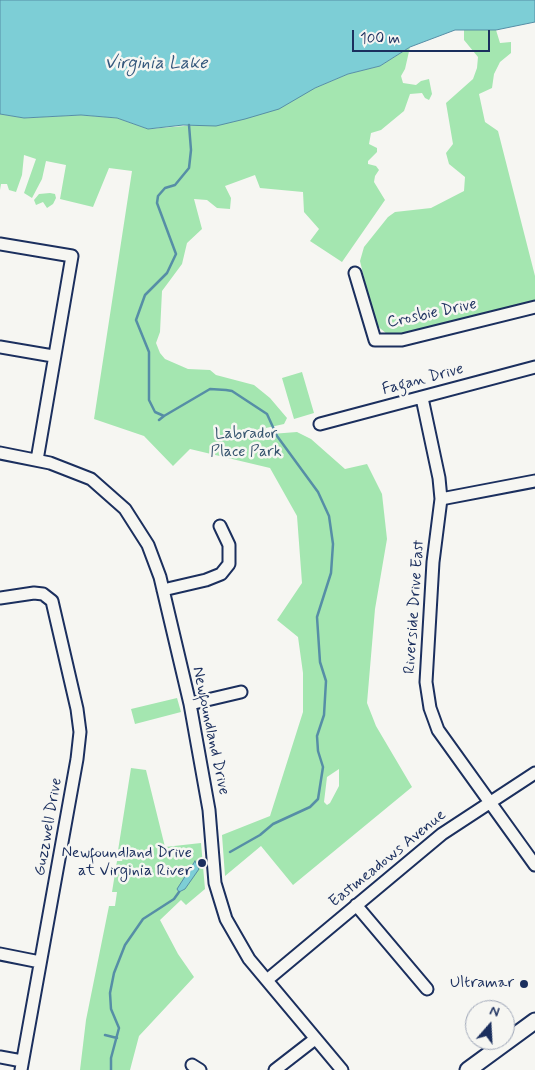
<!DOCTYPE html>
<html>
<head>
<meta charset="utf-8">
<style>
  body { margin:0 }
  #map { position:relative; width:535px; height:1070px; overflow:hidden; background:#f6f6f2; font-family:Mynerve,sans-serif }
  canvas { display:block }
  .north { position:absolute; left:465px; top:1000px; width:50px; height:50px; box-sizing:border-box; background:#f6f6f2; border:1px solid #9ea6b7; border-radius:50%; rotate:19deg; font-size:14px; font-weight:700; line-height:20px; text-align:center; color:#1b2f5e }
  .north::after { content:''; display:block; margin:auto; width:18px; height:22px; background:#1b2f5e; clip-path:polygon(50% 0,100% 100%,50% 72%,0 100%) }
  .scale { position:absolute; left:352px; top:30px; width:138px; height:22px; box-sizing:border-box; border:2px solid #1b2f5e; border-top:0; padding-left:6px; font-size:15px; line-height:18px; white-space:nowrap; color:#1b2f5e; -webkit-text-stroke:4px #f6f6f2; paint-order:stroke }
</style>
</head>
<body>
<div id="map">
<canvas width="535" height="1070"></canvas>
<div class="north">N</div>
<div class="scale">100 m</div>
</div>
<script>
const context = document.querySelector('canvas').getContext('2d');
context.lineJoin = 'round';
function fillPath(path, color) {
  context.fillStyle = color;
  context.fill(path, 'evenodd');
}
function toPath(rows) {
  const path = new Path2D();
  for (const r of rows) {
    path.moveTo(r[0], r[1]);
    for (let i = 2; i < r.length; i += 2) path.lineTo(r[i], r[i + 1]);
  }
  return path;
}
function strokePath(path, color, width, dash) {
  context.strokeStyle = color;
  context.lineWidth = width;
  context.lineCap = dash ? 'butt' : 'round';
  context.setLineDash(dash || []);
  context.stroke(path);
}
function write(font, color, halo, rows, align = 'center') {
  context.font = font + ' Mynerve,sans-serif';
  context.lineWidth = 5;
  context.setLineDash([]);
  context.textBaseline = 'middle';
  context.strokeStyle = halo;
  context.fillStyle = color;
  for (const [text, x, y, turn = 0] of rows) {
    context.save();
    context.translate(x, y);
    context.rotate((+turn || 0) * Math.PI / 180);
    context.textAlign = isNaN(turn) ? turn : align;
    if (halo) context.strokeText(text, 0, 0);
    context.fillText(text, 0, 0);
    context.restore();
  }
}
fillPath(toPath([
  [464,30,496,30,500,43,511,42,511,53,500,62,494,74,492,88,479,94,485,122,498,131,535,276,535,300,408,333,387,334,375,324,360,261,364,247,388,217,395,212,431,208,464,191,465,177,449,164,446,153,453,144,446,103,473,79,477,68,478,57,464,40],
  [410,47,405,69,401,76,403,83,416,85,421,81,429,79,432,94,429,100,425,98,422,93,410,94,404,111,381,130,371,133,369,144,377,148,377,152,368,161,368,164,376,166,379,170,375,176,374,182,385,200,342,262,310,241,319,229,304,212,303,192,260,188,255,175,225,186,231,198,230,209,217,208,207,200,194,199,202,229,187,243,182,264,162,291,160,332,156,343,160,353,165,359,188,369,210,370,216,375,254,385,270,398,287,418,284,424,266,428,266,433,271,434,297,432,311,439,345,469,367,464,382,494,387,539,375,609,367,703,376,726,412,787,293,885,261,846,225,876,222,835,270,816,303,712,303,673,298,637,277,620,302,583,297,516,270,468,190,449,173,466,144,436,94,419,132,171,109,168,93,207,60,199,66,165,46,161,42,179,32,198,24,193,36,159,24,155,22,175,16,192,9,190,7,184,1,184,0,190,0,114,24,118,81,115,117,118,148,129,197,125,315,88,348,74,380,66],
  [339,769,339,786,330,803,327,805,324,802,327,777],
  [50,193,55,194,56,198,53,204,47,208,43,202,36,205,34,200,39,194],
  [302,372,314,413,294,419,282,378],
  [177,698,181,712,135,724,131,709],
  [131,768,146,770,165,847,201,843,205,889,186,905,181,900,160,920,178,954,194,977,139,1036,130,1070,80,1070,86,1020,109,906,115,906,117,892,112,892,117,861,122,861,123,858,117,857]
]), '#a4e6b0');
const water = toPath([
  [0,0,535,0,535,22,496,30,455,30,410,47,380,66,348,74,315,88,279,109,245,119,216,126,183,125,148,129,117,118,81,115,24,118,0,114,0,0],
  [195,861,199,869,185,889,179,892,177,889,195,861]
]);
fillPath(water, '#7dced6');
strokePath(water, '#568ea6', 1);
strokePath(toPath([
  [189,125,191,150,189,168,175,185,165,188,158,196,157,203,176,254,167,273,145,295,136,320,149,352,149,400,155,412,164,416,210,389,226,390,232,391,267,414,277,436,318,492,329,516,333,544,331,573,317,617,320,662,326,681,324,715,317,736,318,751,323,767,318,799,310,807,273,824,260,835,230,852],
  [159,420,164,416],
  [105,1035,117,1038],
  [111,1070,111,1058,119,1028,111,1009,110,993,114,973,125,945,143,919,174,899,179,892]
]), '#568ea6', 2.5);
const minor = toPath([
  [0,244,72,256,37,460],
  [355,273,375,340,402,340,535,307],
  [0,347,53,356],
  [422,398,439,478,441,499,433,562,426,682,430,708,438,730,535,865],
  [320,424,535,367],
  [0,453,50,463,91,479,125,509,148,545,160,577,190,704,209,810,215,883,226,919,249,959,342,1070],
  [441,499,535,481],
  [163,590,206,580,221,574,229,564,229,545,220,526],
  [0,598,34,593,43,594,52,601,77,709,80,732,77,759,21,1070],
  [190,704,241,692],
  [356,905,427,989],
  [0,954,40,962],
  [267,980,442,834,535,773],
  [0,1057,22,1061],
  [192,1065,200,1070],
  [275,1070,315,1039]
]);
const major = toPath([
  [468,1070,535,1021]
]);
strokePath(minor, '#1b2f5e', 15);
strokePath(major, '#1b2f5e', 19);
strokePath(minor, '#f6f6f2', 11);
strokePath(major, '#f6f6f2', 15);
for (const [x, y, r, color] of [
  [202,863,5,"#1b2f5e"],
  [524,984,5,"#1b2f5e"]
]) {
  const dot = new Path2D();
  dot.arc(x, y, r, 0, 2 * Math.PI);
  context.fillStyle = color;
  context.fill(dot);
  strokePath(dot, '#f6f6f2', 2);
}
write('16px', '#1b2f5e', '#f6f6f2', [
  ["Crosbie Drive",432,314,-12],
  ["Fagan Drive",423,380,-15],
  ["Riverside Drive East",415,607,-86],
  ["Newfoundland Drive",210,731,78],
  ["Guzzwell Drive",49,827,-80],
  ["Eastmeadows Avenue",388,859,-39]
]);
write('16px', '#36546e', '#f6f6f2', [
  ["Labrador",246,435],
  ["Place Park",246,453]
]);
write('16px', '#1b2f5e', '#f6f6f2', [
  ["Newfoundland Drive",192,854],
  ["at Virginia River",192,872],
  ["Ultramar",514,984]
], 'right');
write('italic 18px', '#34577c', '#f6f6f2', [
  ["Virginia Lake",156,64]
]);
</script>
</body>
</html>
